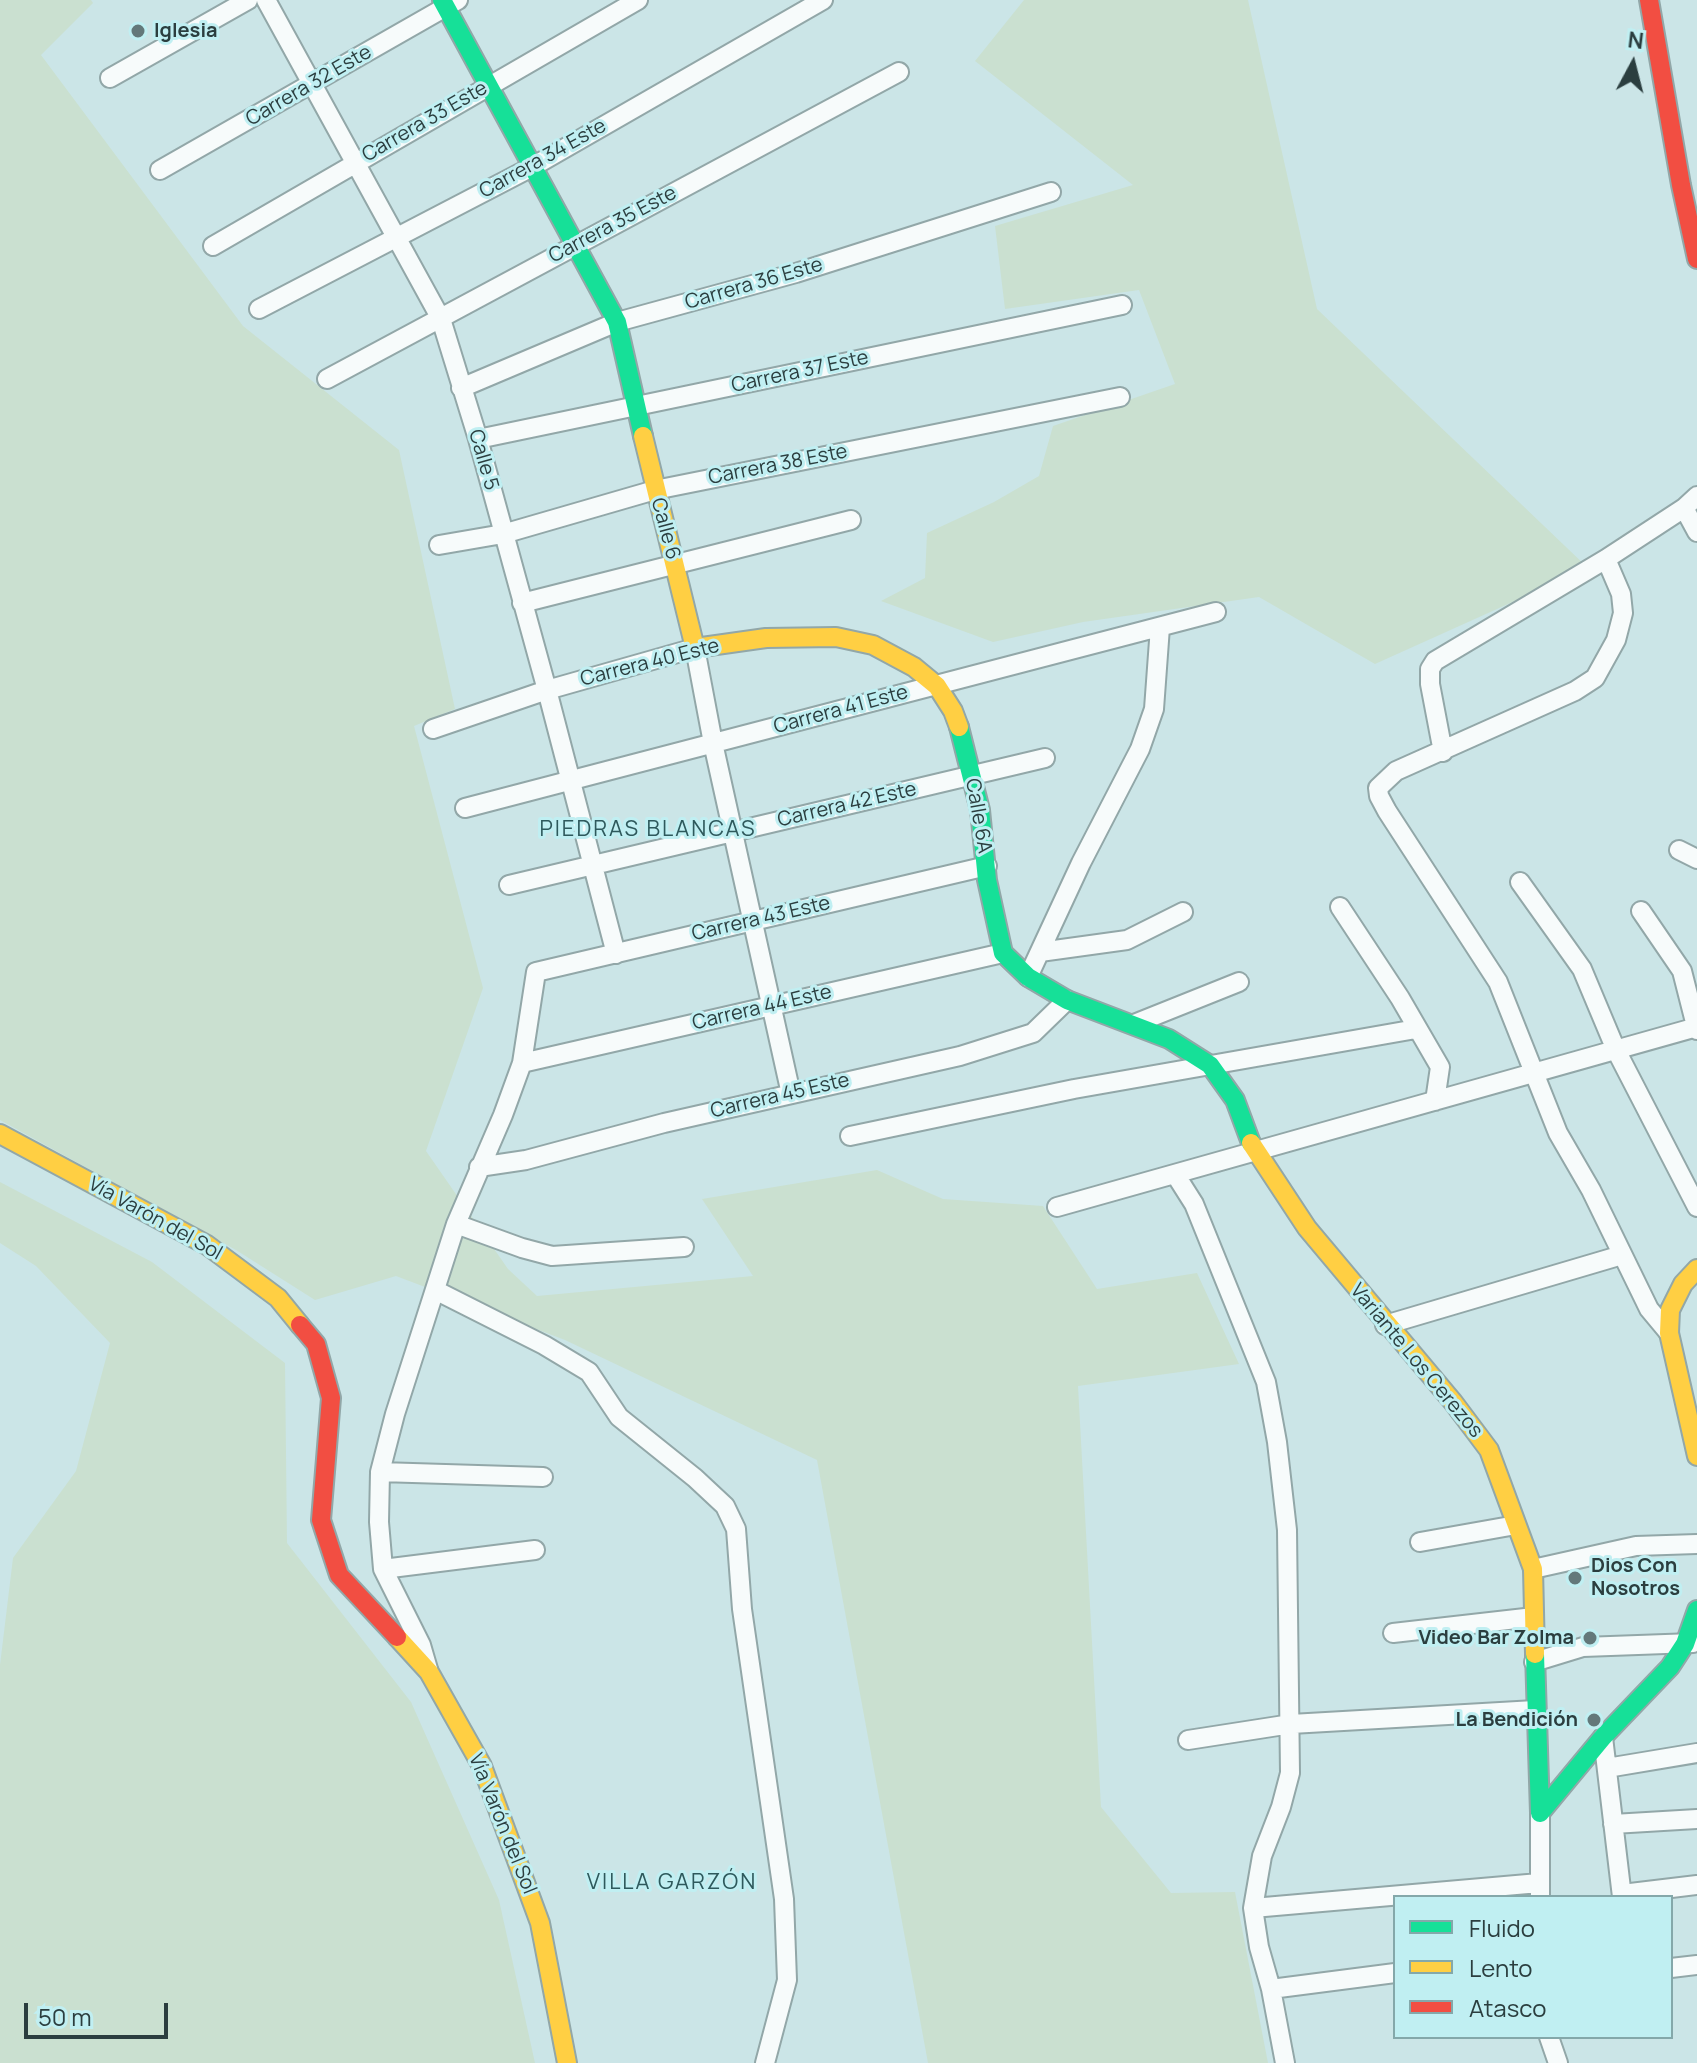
<!DOCTYPE html>
<html>
<head>
<meta charset="utf-8">
<style>
  body { margin:0 }
  #map { position:relative; width:1697px; height:2063px; overflow:hidden; background:#cbe5e7; font-family:Manrope,sans-serif }
  canvas { display:block }
  .legend { position:absolute; left:1393px; top:1895px; width:280px; height:144px; box-sizing:border-box; background:#c0eff2; border:2px solid #84a8aa; margin:0; padding:10px 14px; list-style:none; font-size:24px; color:#2b3e3f }
  .legend li { display:flex; align-items:center; gap:16px; height:40px }
  .legend b { width:40px; border:2px solid #84a8aa }
  .north { position:absolute; left:1593px; top:24px; width:80px; height:80px; -webkit-text-stroke:6px #c0eff2; paint-order:stroke; rotate:7deg; font-size:22px; font-weight:700; line-height:32px; text-align:center; color:#2b3e3f }
  .north::after { content:''; display:block; margin:auto; width:28px; height:36px; background:#2b3e3f; clip-path:polygon(50% 0,100% 100%,50% 72%,0 100%) }
  .scale { position:absolute; left:24px; top:2003px; width:144px; height:36px; box-sizing:border-box; border:4px solid #2b3e3f; border-top:0; padding-left:10px; font-size:24px; line-height:28px; white-space:nowrap; color:#2b3e3f; -webkit-text-stroke:6px #c0eff2; paint-order:stroke }
</style>
</head>
<body>
<div id="map">
<canvas width="1697" height="2063"></canvas>
<ul class="legend">
<li><b style="height:10px;background:#16e098"></b>Fluido</li>
<li><b style="height:10px;background:#ffcf43"></b>Lento</li>
<li><b style="height:10px;background:#f24e42"></b>Atasco</li>
</ul>
<div class="north">N</div>
<div class="scale">50 m</div>
</div>
<script>
const context = document.querySelector('canvas').getContext('2d');
context.lineJoin = 'round';
function fillPath(path, color) {
  context.fillStyle = color;
  context.fill(path, 'evenodd');
}
function toPath(rows) {
  const path = new Path2D();
  for (const r of rows) {
    path.moveTo(r[0], r[1]);
    for (let i = 2; i < r.length; i += 2) path.lineTo(r[i], r[i + 1]);
  }
  return path;
}
function strokePath(path, color, width, dash) {
  context.strokeStyle = color;
  context.lineWidth = width;
  context.lineCap = dash ? 'butt' : 'round';
  context.setLineDash(dash || []);
  context.stroke(path);
}
function write(font, color, halo, rows, align = 'center') {
  context.font = font + ' Manrope,sans-serif';
  context.lineWidth = 6;
  context.setLineDash([]);
  context.textBaseline = 'middle';
  context.strokeStyle = halo;
  context.fillStyle = color;
  for (const [text, x, y, turn = 0] of rows) {
    context.save();
    context.translate(x, y);
    context.rotate((+turn || 0) * Math.PI / 180);
    context.textAlign = isNaN(turn) ? turn : align;
    if (halo) context.strokeText(text, 0, 0);
    context.fillText(text, 0, 0);
    context.restore();
  }
}
fillPath(toPath([
  [0,0,91,0,93,3,41,55,243,326,399,450,455,709,414,726,483,988,426,1151,508,1269,537,1296,753,1276,702,1199,877,1170,943,1199,1043,1206,1097,1289,1197,1273,1239,1364,1078,1386,1101,1807,1171,1893,1235,1892,1268,2063,928,2063,817,1460,565,1340,396,1276,315,1300,236,1250,0,1120],
  [1024,0,1248,0,1317,309,1588,568,1375,664,1259,597,1083,622,993,642,881,601,925,578,927,533,994,502,1039,476,1053,426,1175,384,1139,290,1005,309,995,226,1133,185,975,61],
  [0,1182,152,1262,285,1363,287,1543,411,1702,499,1900,535,2063,0,2063,0,1665,13,1558,76,1471,110,1343,36,1266,0,1243]
]), '#cae0d0');
const street = toPath([
  [266,0,441,319,478,439,547,690,616,954],
  [110,78,248,0],
  [160,170,458,0],
  [213,246,638,0],
  [259,309,532,167,823,0],
  [327,379,899,72],
  [461,388,617,322,796,273,1051,192],
  [478,439,1122,305],
  [1684,508,1697,532],
  [439,545,503,534,655,490,1120,397],
  [1606,559,1621,594,1623,613,1616,640,1595,678,1575,691,1396,771,1378,788,1379,796,1387,811,1498,982,1558,1133,1591,1190,1649,1309,1669,1333],
  [522,603,851,520],
  [433,729,547,690,695,648,713,743,791,1094],
  [1443,752,1430,684,1430,669,1435,661,1606,559,1684,508,1697,496],
  [465,808,1216,612],
  [1679,850,1697,859],
  [1520,882,1582,969,1616,1050,1697,1207],
  [509,885,1045,758],
  [1340,907,1400,998,1440,1067,1435,1101],
  [1641,911,1682,971,1697,1030],
  [1040,952,1127,940,1183,912],
  [1028,977,1081,863,1140,749,1154,709,1160,627],
  [1134,1024,1239,982],
  [522,1063,1003,953],
  [850,1136,1074,1089,1416,1029],
  [479,1167,526,1160,664,1123,960,1056,1033,1033,1067,1000],
  [1175,1174,1194,1204,1266,1382,1277,1442,1287,1530,1290,1773,1281,1807,1262,1856,1253,1908,1259,1947,1271,1989,1285,2063],
  [1057,1207,1697,1027],
  [456,1224,522,1248,552,1256,684,1247],
  [435,1290,544,1345,589,1372,619,1417,695,1478,725,1506,736,1529,742,1609,784,1899,787,1980,765,2063],
  [1385,1325,1622,1255],
  [380,1472,543,1477],
  [1420,1542,1516,1525],
  [383,1569,535,1550],
  [1533,1569,1636,1546,1697,1544],
  [1393,1633,1534,1617],
  [1534,1662,1583,1647,1693,1643],
  [428,1669,421,1645,383,1569,379,1522,380,1472,395,1414,456,1224,503,1115,522,1063,536,972,987,866],
  [1603,1737,1622,1897],
  [1188,1740,1291,1724,1535,1710],
  [1607,1768,1697,1753],
  [1613,1824,1697,1819],
  [1622,1894,1697,1885],
  [1540,1897,1540,1813],
  [1253,1908,1539,1883],
  [1671,1968,1697,1965],
  [1271,1989,1395,1973],
  [1549,2037,1558,2063]
]);
const fast = toPath([
  [442,0,617,322,643,436],
  [959,727,980,810,987,880,1003,953,1028,977,1067,1000,1169,1039,1210,1065,1235,1100,1251,1143],
  [1535,1654,1540,1813],
  [1540,1813,1603,1737,1670,1667,1685,1644,1697,1610]
]);
const slow = toPath([
  [643,436,695,648,766,638,836,637,873,645,914,667,937,686,953,711,959,727],
  [0,1134,207,1245,278,1298,300,1325],
  [1251,1143,1307,1228,1453,1402,1489,1450,1533,1569,1535,1654],
  [1697,1269,1683,1284,1670,1310,1669,1333,1697,1456],
  [397,1637,429,1672,482,1766,540,1923,567,2063]
]);
const jam = toPath([
  [1649,0,1681,185,1697,259],
  [300,1325,316,1344,331,1398,321,1520,339,1575,397,1637]
]);
strokePath(street, '#92a7a8', 22);
strokePath(fast, '#92a7a8', 22);
strokePath(slow, '#92a7a8', 22);
strokePath(jam, '#92a7a8', 22);
strokePath(street, '#f7fbfb', 18);
strokePath(fast, '#16e098', 18);
strokePath(slow, '#ffcf43', 18);
strokePath(jam, '#f24e42', 18);
for (const [x, y, r, color] of [
  [138,31,8,"#63787a"],
  [1575,1578,8,"#63787a"],
  [1590,1638,8,"#63787a"],
  [1594,1720,8,"#63787a"]
]) {
  const dot = new Path2D();
  dot.arc(x, y, r, 0, 2 * Math.PI);
  context.fillStyle = color;
  context.fill(dot);
  strokePath(dot, '#c0eff2', 3);
}
write('bold 20px', '#2b3e3f', '#c0eff2', [
  ["Iglesia",154,31],
  ["Dios Con",1591,1566],
  ["Nosotros",1591,1589],
  ["Video Bar Zolma",1574,1638,"right"],
  ["La Bendición",1578,1720,"right"]
], 'left');
write('20px', '#2b3e3f', '#c0eff2', [
  ["Carrera 32 Este",309,86,-30],
  ["Carrera 33 Este",425,122,-30],
  ["Carrera 34 Este",543,159,-29],
  ["Carrera 35 Este",613,225,-28],
  ["Carrera 36 Este",754,284,-16],
  ["Carrera 37 Este",800,372,-12],
  ["Calle 5",483,460,74],
  ["Carrera 38 Este",778,465,-11],
  ["Calle 6",665,529,75],
  ["Carrera 40 Este",650,663,-14],
  ["Carrera 41 Este",841,710,-15],
  ["Carrera 42 Este",847,805,-13],
  ["Calle 6A",978,816,80],
  ["Carrera 43 Este",761,919,-13],
  ["Carrera 44 Este",762,1008,-13],
  ["Carrera 45 Este",780,1096,-13],
  ["Vía Varón del Sol",155,1219,29],
  ["Variante Los Cerezos",1416,1361,50],
  ["Vía Varón del Sol",502,1824,68]
]);
context.letterSpacing = '2px';
write('22px', '#2e595c', '#c0eff2', [
  ["PIEDRAS BLANCAS",648,830],
  ["VILLA GARZÓN",672,1883]
]);
context.letterSpacing = '0px';
</script>
</body>
</html>
